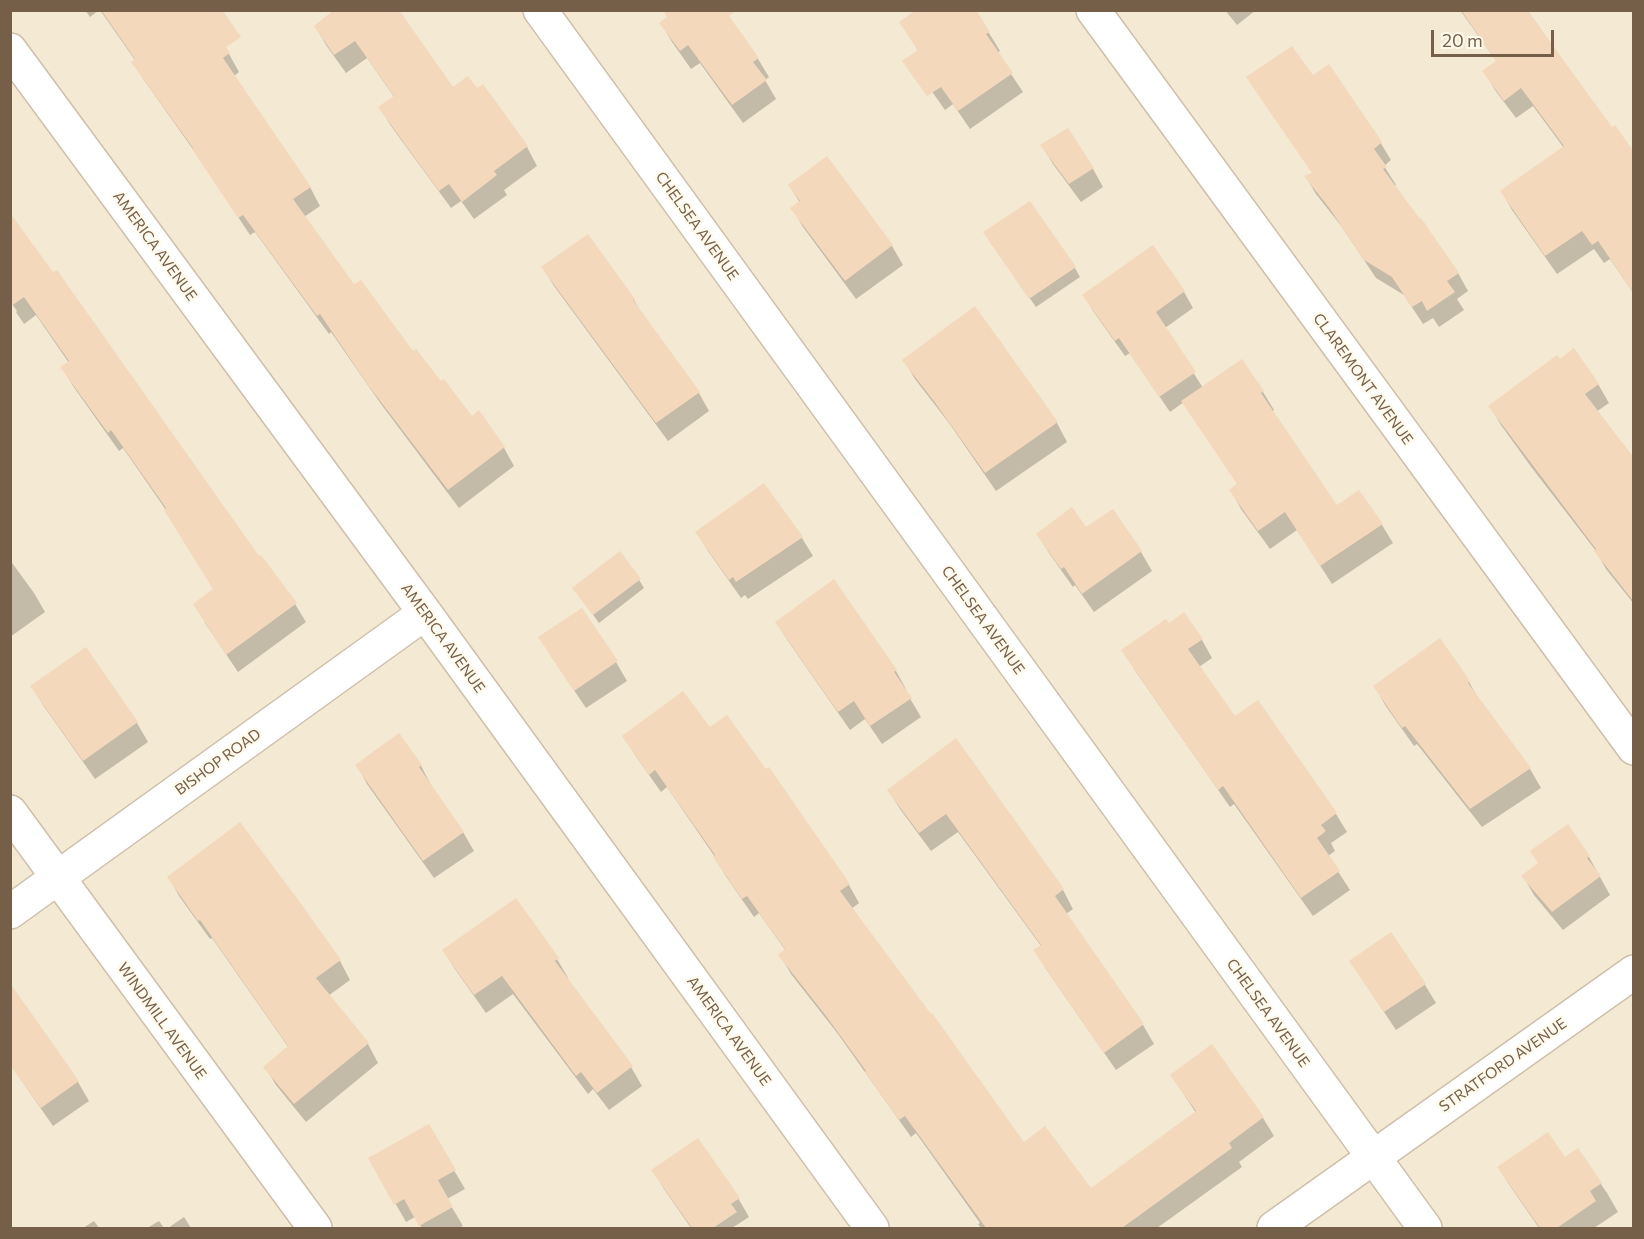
<!DOCTYPE html>
<html>
<head>
<meta charset="utf-8">
<style>
  body { margin:0 }
  #map { position:relative; width:1644px; height:1239px; overflow:hidden; background:#fdf6e5; font-family:Commissioner,sans-serif }
  canvas { display:block }
  .frame { position:absolute; inset:0; border:12px solid #765f49; pointer-events:none }
  .scale { position:absolute; left:1431px; top:30px; width:123px; height:27px; box-sizing:border-box; border:3px solid #765f49; border-top:0; padding-left:8px; font-size:18px; line-height:21px; white-space:nowrap; color:#765f49; -webkit-text-stroke:4px #fffaec; paint-order:stroke }
</style>
</head>
<body>
<div id="map">
<canvas width="1644" height="1239"></canvas>
<div class="frame"></div>
<div class="scale">20 m</div>
</div>
<script>
const context = document.querySelector('canvas').getContext('2d');
context.lineJoin = 'round';
function fillPath(path, color) {
  context.fillStyle = color;
  context.fill(path, 'evenodd');
}
function toPath(rows) {
  const path = new Path2D();
  for (const r of rows) {
    path.moveTo(r[0], r[1]);
    for (let i = 2; i < r.length; i += 2) path.lineTo(r[i], r[i + 1]);
  }
  return path;
}
function strokePath(path, color, width, dash) {
  context.strokeStyle = color;
  context.lineWidth = width;
  context.lineCap = dash ? 'butt' : 'round';
  context.setLineDash(dash || []);
  context.stroke(path);
}
function write(font, color, halo, rows, align = 'center') {
  context.font = font + ' Commissioner,sans-serif';
  context.lineWidth = 4.5;
  context.setLineDash([]);
  context.textBaseline = 'middle';
  context.strokeStyle = halo;
  context.fillStyle = color;
  for (const [text, x, y, turn = 0] of rows) {
    context.save();
    context.translate(x, y);
    context.rotate((+turn || 0) * Math.PI / 180);
    context.textAlign = isNaN(turn) ? turn : align;
    if (halo) context.strokeText(text, 0, 0);
    context.fillText(text, 0, 0);
    context.restore();
  }
}
fillPath(toPath([
  [10,11,1633,11,1633,1228,11,1228]
]), '#f4e9d3');
fillPath(toPath([
  [85,10,99,10,90,17],
  [100,10,198,10,229,54,239,72,234,76,310,187,320,206,304,217,354,286,471,418,504,448,514,466,459,508,381,404,331,332,329,334,255,232,250,235,197,155,144,80,133,62,135,60],
  [330,10,398,10,453,89,477,91,482,86,527,147,537,166,504,190,507,195,474,219,461,201,451,208,391,126,380,108,395,98,367,58,346,73,326,45,316,27,333,15],
  [723,10,758,59,769,77,765,80,776,99,743,123,700,63,691,69,672,42,661,23],
  [913,10,974,10,989,33,1000,51,997,53,1023,92,970,129,953,104,945,110,921,76,919,52,901,23,915,13],
  [1225,10,1256,10,1237,25],
  [1460,10,1527,10,1612,129,1634,154,1634,294,1610,259,1604,263,1594,249,1557,274,1512,210,1502,192,1564,148,1533,106,1516,118,1495,90,1484,71,1497,62],
  [1312,77,1380,142,1391,160,1384,166,1396,185,1394,186,1458,273,1468,291,1457,299,1464,310,1439,327,1433,318,1423,324,1404,295,1376,278,1342,227,1316,194,1306,177,1313,174],
  [1042,146,1093,169,1103,187,1081,202,1053,164],
  [827,158,892,246,903,265,856,299,803,227,792,208,800,203,790,186],
  [10,216,258,558,295,604,306,622,238,672,205,623,214,590,166,510,123,448,119,451,73,386,62,367,69,363,36,315,24,324,16,312,17,311,10,301],
  [588,236,634,300,643,316,699,393,709,411,668,441,554,286,543,268],
  [990,242,1075,268,1080,277,1036,307],
  [1152,247,1184,292,1193,308,1165,328,1203,388,1242,361,1263,392,1274,410,1272,412,1337,507,1359,492,1382,525,1393,543,1332,584,1297,530,1270,549,1241,509,1231,490,1238,485,1184,402,1170,412,1130,353,1125,356,1093,311,1084,295],
  [975,308,1057,423,1067,442,996,491,949,423,915,379,904,360],
  [1598,384,1609,403,1596,412,1634,490,1634,604,1606,569,1596,551,1532,468,1501,425,1490,406],
  [1113,511,1141,552,1152,571,1094,612,1075,585,1073,587,1049,553,1038,535,1086,529],
  [697,533,802,538,813,556,748,599,745,595,741,598,708,551],
  [10,560,34,593,45,612,10,637],
  [639,580,644,588,599,623,574,589],
  [777,623,896,671,906,689,905,690,921,717,882,744,865,719,850,730,788,641],
  [1168,625,1202,640,1212,658,1199,667,1235,718,1258,702,1336,814,1347,832,1331,843,1335,851,1328,856,1350,890,1313,916,1234,804,1230,807,1134,669],
  [85,649,137,723,148,742,95,779,43,705,32,686],
  [551,656,616,662,627,681,586,708],
  [1469,682,1479,700,1530,769,1541,788,1482,827,1417,744,1414,746,1385,705,1375,686],
  [709,730,849,885,859,903,851,909,1024,1144,1091,1190,1196,1113,1172,1076,1211,1047,1263,1118,1274,1136,1239,1162,1242,1167,1157,1228,981,1228,978,1224,980,1223,916,1133,911,1137,838,1034,791,974,780,955,786,951,759,913,754,917,725,875,715,857,667,787,661,792,635,755,624,736],
  [398,735,421,766,431,785,430,785,463,832,474,851,434,878,367,784,357,765],
  [956,741,1063,890,1073,909,1066,914,1143,1025,1154,1044,1116,1070,1046,969,1035,950,1041,946,958,832,931,851,900,809,889,791],
  [1567,826,1589,857,1610,895,1563,930,1534,895,1523,876,1539,864],
  [169,877,301,906,340,961,350,980,328,996,368,1044,378,1063,306,1122,276,1085,265,1067,289,1048,212,938,210,939,179,896],
  [444,951,557,959,568,978,566,979,631,1067,642,1086,609,1110,593,1089,588,1094,513,994,486,1013,455,969],
  [1351,961,1425,985,1436,1003,1396,1030,1362,979],
  [28,1011,78,1082,89,1101,53,1126,10,1064],
  [428,1126,465,1189,447,1199,463,1226,458,1228,422,1228,415,1217,406,1222,370,1159],
  [1578,1150,1607,1193,1618,1212,1594,1228,1539,1228,1510,1186,1499,1168,1565,1159],
  [653,1170,738,1198,749,1217,732,1228,691,1228,664,1189],
  [184,1217,191,1228,168,1228],
  [94,1221,99,1228,83,1228],
  [159,1221,164,1228,147,1228]
]), '#0003');
fillPath(toPath([
  [101,10,223,11,241,37,226,47,230,53,223,58,311,187,293,199,354,284,361,280,413,351,416,349,441,381,444,379,472,416,479,410,505,447,448,490,368,385,320,314,317,316,243,215,238,218,192,149,193,148,131,62,135,59],
  [334,10,399,10,453,87,468,76,477,88,483,84,528,146,494,171,497,175,462,202,449,184,439,191,378,107,394,96,355,41,334,55,314,26],
  [663,10,737,10,729,16,759,58,753,62,767,80,732,105,688,45,680,51,659,23,667,17],
  [916,10,976,10,990,32,986,34,1013,73,958,111,941,87,927,96,902,61,918,50,899,22],
  [1461,10,1527,10,1612,127,1615,125,1634,152,1634,294,1598,241,1592,245,1582,231,1545,256,1500,191,1564,146,1521,88,1504,101,1482,71,1496,61],
  [1292,46,1313,75,1329,64,1382,142,1374,149,1387,167,1383,169,1420,219,1421,218,1459,273,1447,281,1455,292,1427,311,1422,301,1412,307,1392,277,1364,260,1330,209,1304,176,1312,173,1246,77],
  [1068,128,1094,168,1069,184,1040,145],
  [827,156,893,245,845,281,790,208,800,201,788,185],
  [1030,201,1076,267,1029,299,983,232],
  [10,213,53,272,57,270,259,556,261,555,297,603,226,655,193,604,213,589,164,510,166,508,111,430,108,433,60,367,69,361,24,297,10,307],
  [588,234,635,299,633,300,700,392,656,423,541,267],
  [1153,245,1185,291,1156,312,1196,372,1159,397,1119,338,1115,341,1082,295],
  [975,306,1058,422,985,473,936,404,902,360],
  [1574,348,1599,384,1585,394,1634,458,1634,602,1594,551,1596,549,1488,406,1557,355,1560,359],
  [1242,359,1264,391,1261,393,1337,505,1359,490,1383,524,1320,566,1285,512,1258,531,1229,490,1237,484,1181,401],
  [764,483,803,537,736,582,733,577,729,580,695,532],
  [1072,507,1086,527,1113,509,1142,551,1082,594,1064,567,1061,569,1036,534],
  [620,551,641,579,593,615,572,588],
  [834,579,897,670,894,672,912,698,870,726,854,701,838,712,775,622],
  [582,608,618,661,574,691,538,637],
  [1184,612,1203,639,1188,649,1235,716,1258,700,1337,813,1321,825,1326,831,1317,838,1340,871,1301,898,1223,786,1218,790,1121,650,1166,619,1169,623],
  [1440,638,1470,681,1468,683,1531,768,1470,809,1405,726,1402,728,1373,686],
  [86,647,138,722,83,761,30,686],
  [683,691,710,727,727,715,766,769,769,767,850,884,840,891,931,1014,932,1013,1024,1142,1045,1126,1091,1188,1196,1111,1170,1075,1212,1044,1264,1117,1229,1143,1232,1148,1122,1228,986,1228,905,1116,899,1120,865,1072,866,1071,826,1016,778,955,785,949,747,896,742,899,713,857,715,855,655,770,649,775,622,736],
  [399,733,422,765,419,767,464,832,423,861,355,765],
  [956,738,1064,889,1055,896,1144,1024,1104,1053,1033,950,1041,945,946,814,919,833,887,790],
  [240,822,302,905,341,960,316,978,369,1043,294,1104,263,1067,288,1046,200,920,198,921,167,877],
  [1568,824,1590,856,1587,858,1601,876,1552,912,1521,876,1538,863,1530,851],
  [516,898,559,958,555,961,633,1066,597,1093,581,1072,576,1076,502,976,474,995,442,950],
  [1391,932,1426,984,1384,1012,1349,961],
  [10,983,79,1081,41,1108,10,1065],
  [429,1124,456,1170,438,1180,453,1207,419,1226,404,1199,394,1205,368,1158],
  [1548,1132,1565,1157,1578,1148,1602,1183,1590,1191,1596,1201,1557,1228,1540,1228,1497,1167],
  [698,1138,740,1198,731,1204,737,1212,713,1228,692,1228,651,1170]
]), '#f3d8bc');
const minor = toPath([
  [540,10,1425,1228],
  [1093,10,1634,748],
  [10,50,425,613,872,1228],
  [10,812,315,1228],
  [10,912,425,613],
  [1274,1228,1634,972]
]);
strokePath(minor, '#cebfab', 36);
strokePath(minor, '#fff', 33);
write('15px', '#765f49', '#fffaec', [
  ["CHELSEA AVENUE",697,226,54],
  ["AMERICA AVENUE",155,246,54],
  ["CLAREMONT AVENUE",1363,379,54],
  ["CHELSEA AVENUE",983,620,54],
  ["AMERICA AVENUE",443,638,54],
  ["BISHOP ROAD",218,762,-36],
  ["CHELSEA AVENUE",1268,1013,54],
  ["WINDMILL AVENUE",162,1021,54],
  ["AMERICA AVENUE",729,1031,54],
  ["STRATFORD AVENUE",1503,1065,-35]
]);
</script>
</body>
</html>
